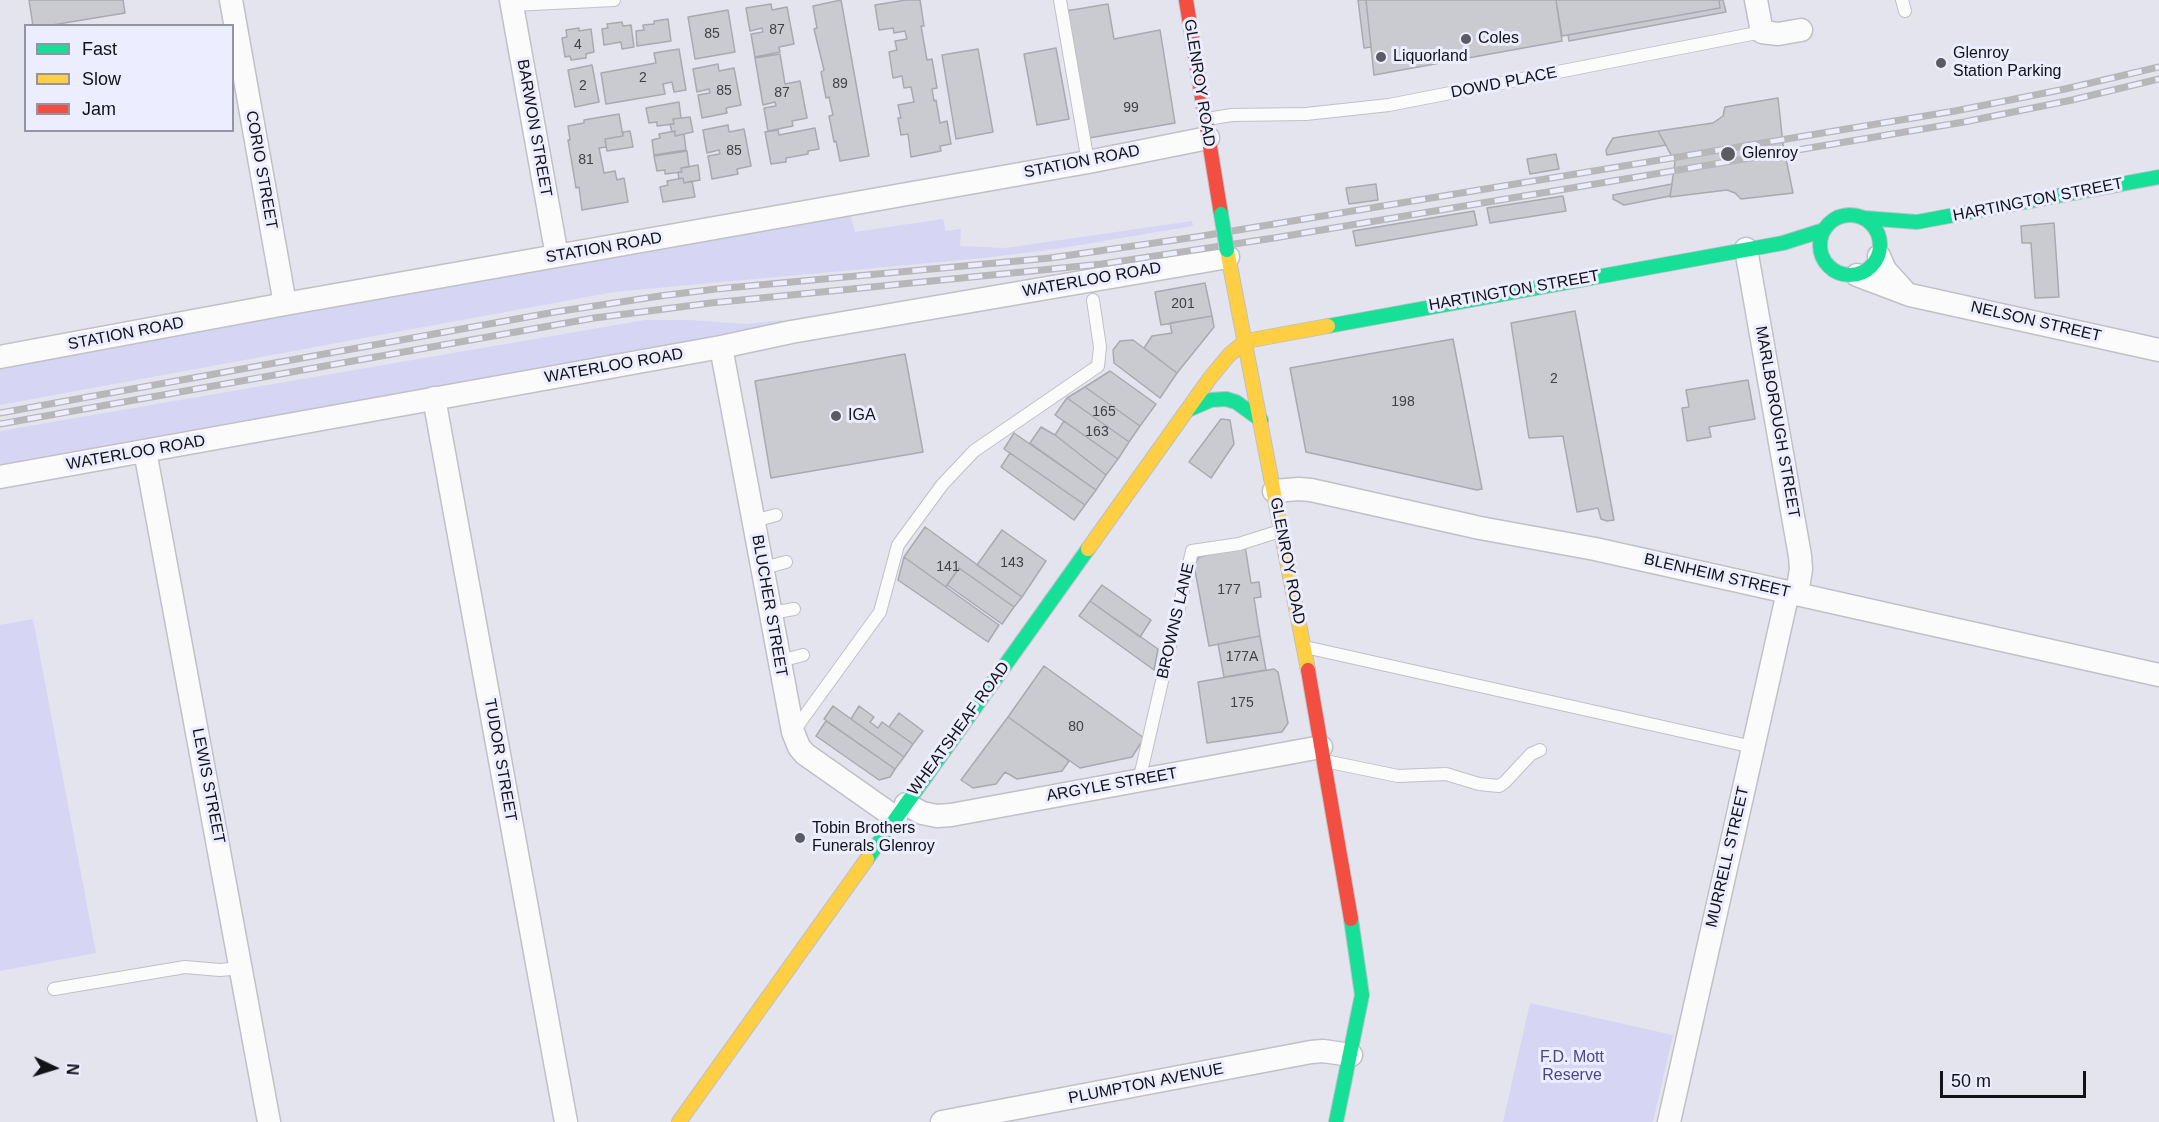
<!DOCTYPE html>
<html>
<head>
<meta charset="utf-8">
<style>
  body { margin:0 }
  #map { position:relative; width:2159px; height:1122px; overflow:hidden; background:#e3e4ed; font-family:Arial,sans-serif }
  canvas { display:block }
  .legend { position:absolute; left:24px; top:24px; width:210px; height:108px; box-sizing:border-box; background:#ecedfe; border:2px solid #9595a2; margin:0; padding:8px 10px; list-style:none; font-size:18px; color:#121218 }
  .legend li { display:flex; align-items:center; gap:12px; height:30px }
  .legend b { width:30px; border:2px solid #9595a2 }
  .north { position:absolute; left:24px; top:1038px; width:60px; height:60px; -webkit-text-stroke:4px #ecedfe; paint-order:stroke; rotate:94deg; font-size:16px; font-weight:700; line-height:24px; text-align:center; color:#121218 }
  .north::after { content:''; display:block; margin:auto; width:21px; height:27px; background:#121218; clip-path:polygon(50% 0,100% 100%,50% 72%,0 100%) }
  .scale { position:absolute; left:1940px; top:1071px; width:146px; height:27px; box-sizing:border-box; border:3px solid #121218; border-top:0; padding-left:8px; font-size:18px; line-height:21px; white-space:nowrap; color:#121218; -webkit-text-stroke:4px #ecedfe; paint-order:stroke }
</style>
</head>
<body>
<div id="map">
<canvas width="2159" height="1122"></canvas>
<ul class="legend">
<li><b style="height:8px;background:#16e098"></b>Fast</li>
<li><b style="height:8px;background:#ffcf43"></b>Slow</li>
<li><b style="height:8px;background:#f24e42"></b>Jam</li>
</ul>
<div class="north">N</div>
<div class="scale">50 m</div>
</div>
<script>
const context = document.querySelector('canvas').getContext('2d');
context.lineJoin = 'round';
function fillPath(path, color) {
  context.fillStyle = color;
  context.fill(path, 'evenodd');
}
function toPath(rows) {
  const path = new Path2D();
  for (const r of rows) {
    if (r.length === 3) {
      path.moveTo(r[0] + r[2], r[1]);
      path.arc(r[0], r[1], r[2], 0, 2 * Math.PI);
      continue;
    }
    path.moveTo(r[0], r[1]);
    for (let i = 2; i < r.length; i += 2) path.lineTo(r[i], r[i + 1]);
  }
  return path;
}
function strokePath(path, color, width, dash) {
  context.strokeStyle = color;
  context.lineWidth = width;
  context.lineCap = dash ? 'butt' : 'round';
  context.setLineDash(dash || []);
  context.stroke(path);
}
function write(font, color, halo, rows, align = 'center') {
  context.font = font + ' Arial,sans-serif';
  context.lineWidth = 6;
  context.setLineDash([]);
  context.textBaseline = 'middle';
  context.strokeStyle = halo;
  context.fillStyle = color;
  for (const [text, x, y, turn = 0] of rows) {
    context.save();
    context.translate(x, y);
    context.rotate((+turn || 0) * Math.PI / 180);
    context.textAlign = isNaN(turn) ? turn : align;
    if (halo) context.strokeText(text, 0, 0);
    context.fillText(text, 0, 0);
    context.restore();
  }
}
fillPath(toPath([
  [849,210,855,232,943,219,946,231,961,229,960,246,1005,248,1192,221,1193,226,1056,249,983,258,614,292,0,405,0,365],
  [645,320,690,320,747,324,782,320,782,326,0,467,0,431],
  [33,619,96,953,0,971,0,625],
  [1530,1003,1673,1035,1653,1122,1503,1122]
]), '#d6d6f4');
const building = toPath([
  [29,0,123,0,125,13,46,26,33,26,29,0],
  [841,0,869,156,840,161,836,141,834,142,829,116,833,115,829,97,826,98,821,72,824,70,814,29,817,28,813,6,841,0],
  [906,0,920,0,924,26,921,26,927,60,932,59,937,88,932,89,934,101,936,100,940,123,947,121,951,144,940,146,941,151,911,157,908,134,901,135,898,118,901,118,898,105,914,102,911,87,904,88,902,76,893,78,889,52,897,50,895,41,907,39,905,31,894,33,893,28,879,30,875,5,906,0],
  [1358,0,1366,0,1371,47,1364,48,1358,0],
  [1366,0,1556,0,1562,41,1374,75,1366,0],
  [1556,0,1719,0,1720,8,1562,36,1556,0],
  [1719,0,1723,0,1726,12,1569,41,1568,35,1720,8,1719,0],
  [771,4,772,10,787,7,794,44,779,47,780,52,755,57,751,34,763,32,762,28,750,31,746,8,771,4],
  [1108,4,1114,39,1160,30,1175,123,1089,138,1066,11,1108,4],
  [728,10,735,52,695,59,688,17,728,10],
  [668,19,671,41,637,46,636,31,644,30,643,25,654,24,654,21,668,19],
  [622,22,623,26,631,25,634,47,622,49,621,42,604,45,602,29,608,28,607,24,622,22],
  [579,28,579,31,591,29,594,52,586,54,586,58,571,60,570,56,565,57,562,38,567,37,566,30,579,28],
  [1056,48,1069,119,1037,125,1024,54,1056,48],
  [679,49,686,90,674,92,672,82,663,84,665,94,606,104,601,73,656,63,654,53,679,49],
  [978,49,993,132,956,139,942,55,978,49],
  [780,54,785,84,800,81,807,118,792,121,793,126,768,131,764,108,776,106,775,102,763,105,755,58,780,54],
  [718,64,719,71,734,68,741,105,726,108,727,113,702,118,698,95,710,93,709,89,697,92,693,69,718,64],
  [592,65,599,102,575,107,568,70,592,65],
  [1778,98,1783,144,1793,193,1741,199,1735,193,1727,190,1670,197,1675,162,1658,131,1713,123,1723,116,1725,107,1778,98],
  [679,102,681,118,673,119,674,124,657,126,657,122,649,123,646,108,679,102],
  [619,114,623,136,605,139,606,147,599,148,604,173,615,171,617,180,624,178,628,202,582,210,579,187,576,188,568,140,570,140,568,126,584,123,584,120,619,114],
  [690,117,693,132,675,136,675,131,672,132,670,124,674,124,673,119,690,117],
  [728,125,729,132,744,129,751,166,737,169,738,174,712,179,708,156,720,154,719,150,707,153,703,130,728,125],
  [815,128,819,149,808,151,808,154,786,158,786,162,771,164,765,132,778,130,779,135,815,128],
  [630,131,633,147,607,151,605,139,623,136,623,132,630,131],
  [675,131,675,136,684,134,686,150,654,155,652,140,660,138,659,134,675,131],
  [1658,131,1666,145,1607,155,1606,150,1613,138,1658,131],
  [687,151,689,167,681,168,682,172,665,174,665,170,657,171,654,156,687,151],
  [1556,154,1559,169,1530,174,1527,159,1556,154],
  [698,165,700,180,684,183,683,178,679,179,678,172,682,172,681,168,698,165],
  [683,178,684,183,692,181,695,197,663,202,660,187,668,185,667,181,683,178],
  [1376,184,1378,200,1349,204,1346,188,1376,184],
  [1672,184,1670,196,1624,205,1613,199,1613,195,1672,184],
  [1563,196,1566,211,1490,223,1487,208,1563,196],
  [1474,211,1477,225,1356,246,1353,231,1474,211],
  [2054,223,2059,297,2035,298,2031,243,2022,243,2021,226,2054,223],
  [1205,283,1212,316,1161,325,1155,292,1205,283],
  [1575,311,1614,520,1607,521,1601,519,1598,508,1577,512,1563,436,1529,438,1511,323,1575,311],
  [1212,316,1214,327,1177,373,1144,348,1152,336,1172,333,1170,323,1212,316],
  [1453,339,1482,489,1477,490,1306,452,1290,368,1453,339],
  [1133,340,1177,373,1160,398,1114,363,1113,350,1120,341,1133,340],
  [905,354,923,452,771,478,755,381,905,354],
  [1110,371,1156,404,1140,426,1085,387,1110,371],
  [1748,380,1755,419,1709,427,1711,437,1687,441,1682,408,1689,407,1686,390,1748,380],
  [1085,387,1140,426,1129,442,1067,398,1085,387],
  [1067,398,1129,442,1118,459,1055,415,1067,398],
  [1221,419,1230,420,1234,444,1211,478,1189,462,1221,419],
  [1064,421,1118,459,1106,475,1055,435,1064,421],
  [1041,427,1055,435,1106,475,1096,490,1030,443,1041,427],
  [1014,433,1096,490,1085,505,1004,449,1014,433],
  [1010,453,1085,505,1074,520,1001,467,1010,453],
  [925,527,1022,597,1014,607,959,568,946,587,904,557,925,527],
  [1002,530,1046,561,1022,597,977,565,1002,530],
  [1245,546,1251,583,1259,582,1261,597,1254,598,1260,636,1209,646,1194,565,1199,557,1245,546],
  [904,557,999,625,988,642,898,580,904,557],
  [959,568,1014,607,1002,624,947,585,959,568],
  [1102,585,1151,620,1140,637,1090,601,1102,585],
  [1090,601,1158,649,1154,670,1079,616,1090,601],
  [1260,636,1266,670,1224,677,1218,644,1260,636],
  [1044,666,1144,738,1132,757,1080,768,1008,717,1044,666],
  [1274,669,1278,672,1288,723,1282,732,1207,743,1198,682,1274,669],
  [833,706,904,757,895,769,824,719,833,706],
  [859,706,874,717,870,722,878,728,882,722,913,744,904,757,851,719,859,706],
  [899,713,923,731,913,744,889,727,899,713],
  [1008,717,1069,761,1062,771,1017,779,1005,772,996,784,973,788,961,780,1008,717],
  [826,721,895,769,890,777,879,780,816,736,826,721]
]);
fillPath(building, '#cacad1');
strokePath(building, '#a9aab0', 1.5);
const lane = toPath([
  [1060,0,1088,162],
  [1902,0,1905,11],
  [512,5,614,0],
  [1207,119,1232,115,1306,114,1389,105,1762,32],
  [754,521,776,515],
  [763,568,786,562],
  [771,613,794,609],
  [1305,647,1753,747],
  [780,661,803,655],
  [793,732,880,612,898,545,942,485,974,451,1098,366,1100,347,1093,300],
  [1325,761,1398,776,1446,774,1479,784,1499,786,1505,782,1531,754,1540,750],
  [1139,781,1192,551,1239,544,1280,531],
  [54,989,185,967,220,970,242,968]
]);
const street = toPath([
  [231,0,285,304],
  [511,0,557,256],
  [1756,0,1762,32,1778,34,1801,30],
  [1746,249,1800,556,1801,569,1797,594],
  [1879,256,1885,270,1904,291],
  [1857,275,1910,295,2159,350],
  [721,347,793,732,799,747,805,754,896,818],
  [0,357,285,304,1088,162,1208,138],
  [434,398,566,1122],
  [145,451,269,1122],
  [0,477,721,347,791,332,1228,257],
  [1274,491,1299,489,1311,490,1480,528,1595,549,2159,675],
  [906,804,922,813,937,816,951,815,1321,747],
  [942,1122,1311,1052,1323,1051,1351,1055],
  [1669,1122,1788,592]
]);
const fast = toPath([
  [1850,245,30],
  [1864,218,1917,222,2159,177],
  [1328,326,1783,243,1824,230],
  [1188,410,1211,400,1226,399,1236,402,1261,420],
  [867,859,1088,549],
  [1336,1122,1362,995,1351,919]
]);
const slow = toPath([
  [1227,250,1308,670],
  [1088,549,1210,378,1229,355,1246,341,1328,326],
  [679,1122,867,859]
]);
const jam = toPath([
  [1186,0,1221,214],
  [1308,670,1351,919]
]);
strokePath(lane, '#c0c0c7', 14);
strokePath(street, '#c0c0c7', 25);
strokePath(fast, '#c0c0c7', 16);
strokePath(slow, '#c0c0c7', 16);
strokePath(jam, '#c0c0c7', 16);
strokePath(lane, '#fbfbfc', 12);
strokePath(street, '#fbfbfc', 22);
strokePath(fast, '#16e098', 14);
strokePath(slow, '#ffcf43', 14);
strokePath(jam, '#f24e42', 14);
const rail = toPath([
  [0,413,555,312,660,296,716,289,1050,258,1196,237,1955,111,2065,89,2159,67],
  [0,424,594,318,711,303,1102,264,1274,238,1964,122,2072,100,2159,79]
]);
strokePath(rail, '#b7b7b9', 7);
strokePath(rail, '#ecedfe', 4.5, [14]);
const fastBridge = toPath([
  [1221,214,1227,250]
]);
strokePath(fastBridge, '#c0c0c7', 16, []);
strokePath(fastBridge, '#16e098', 14);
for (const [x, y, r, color] of [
  [1466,39,6,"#5b5c63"],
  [1381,57,6,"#5b5c63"],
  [1941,63,6,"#5b5c63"],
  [1728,154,8,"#5b5c63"],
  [836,416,6,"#5b5c63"],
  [800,838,6,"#5b5c63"]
]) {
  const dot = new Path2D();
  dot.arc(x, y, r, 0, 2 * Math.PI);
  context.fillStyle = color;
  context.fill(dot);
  strokePath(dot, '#ecedfe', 2);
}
write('14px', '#404046', null, [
  ["87",777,30],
  ["85",712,34],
  ["4",578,45],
  ["2",643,78],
  ["89",840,84],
  ["2",583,86],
  ["85",724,91],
  ["87",782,93],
  ["99",1131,108],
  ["85",734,151],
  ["81",586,160],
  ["201",1183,304],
  ["2",1554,379],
  ["198",1403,402],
  ["165",1104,412],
  ["163",1097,432],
  ["143",1012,563],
  ["141",948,567],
  ["177",1229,590],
  ["177A",1242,657],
  ["175",1242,703],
  ["80",1076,727]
]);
write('16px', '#121218', '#ecedfe', [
  ["Coles",1478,39],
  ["Glenroy",1953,54],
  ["Station Parking",1953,72],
  ["Liquorland",1393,57],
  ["Glenroy",1742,154],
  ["IGA",848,416],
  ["Tobin Brothers",812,829],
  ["Funerals Glenroy",812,847]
], 'left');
write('16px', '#121218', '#ecedfe', [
  ["GLENROY ROAD",1199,83,81],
  ["DOWD PLACE",1504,83,-11],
  ["BARWON STREET",534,128,80],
  ["STATION ROAD",1082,162,-11],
  ["CORIO STREET",261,170,80],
  ["HARTINGTON STREET",2038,200,-11],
  ["STATION ROAD",604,248,-10],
  ["WATERLOO ROAD",1092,280,-10],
  ["HARTINGTON STREET",1514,291,-10],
  ["NELSON STREET",2036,322,13],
  ["STATION ROAD",126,334,-11],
  ["WATERLOO ROAD",614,366,-10],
  ["MARLBOROUGH STREET",1777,422,80],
  ["WATERLOO ROAD",136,453,-10],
  ["GLENROY ROAD",1287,561,79],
  ["BLENHEIM STREET",1717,576,13],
  ["BLUCHER STREET",769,606,80],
  ["BROWNS LANE",1176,621,-77],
  ["WHEATSHEAF ROAD",959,729,-54],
  ["TUDOR STREET",500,760,80],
  ["ARGYLE STREET",1112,785,-10],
  ["LEWIS STREET",208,786,79],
  ["MURRELL STREET",1728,857,-77],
  ["PLUMPTON AVENUE",1146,1084,-11]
]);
write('16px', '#4b448e', '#ecedfe', [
  ["F.D. Mott",1572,1058],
  ["Reserve",1572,1076]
]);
</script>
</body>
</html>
